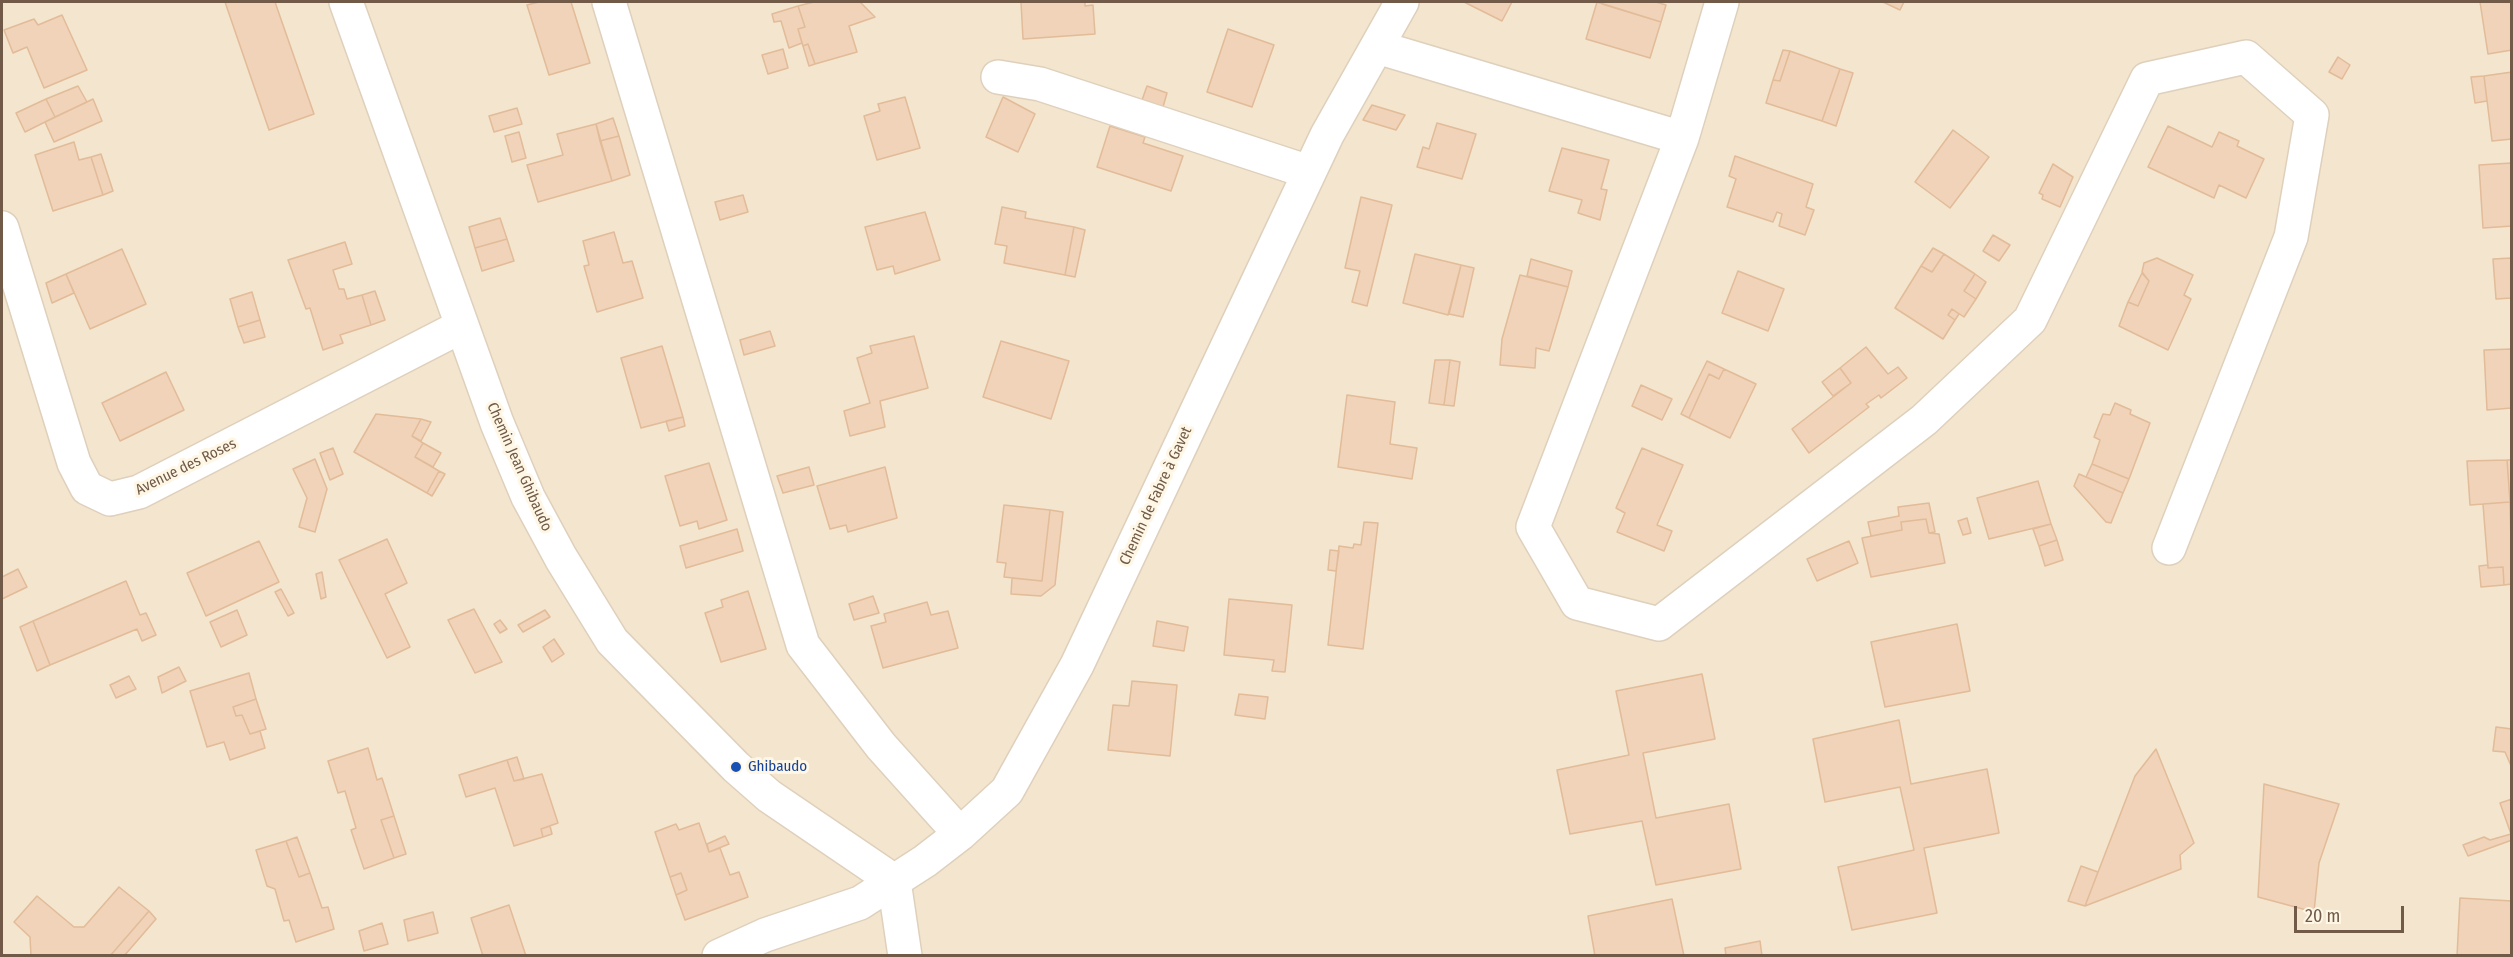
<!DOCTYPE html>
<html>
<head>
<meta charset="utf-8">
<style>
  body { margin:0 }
  #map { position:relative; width:2513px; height:957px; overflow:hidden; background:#fbf3df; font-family:"Fira Sans Condensed",sans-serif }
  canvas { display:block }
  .frame { position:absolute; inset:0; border:3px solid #715a48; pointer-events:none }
  .scale { position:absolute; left:2294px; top:906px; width:110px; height:27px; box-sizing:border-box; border:3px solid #715a48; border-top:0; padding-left:8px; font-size:18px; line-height:21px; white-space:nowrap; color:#715a48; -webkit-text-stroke:4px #fff7e5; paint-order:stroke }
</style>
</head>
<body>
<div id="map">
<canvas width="2513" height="957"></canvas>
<div class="frame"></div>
<div class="scale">20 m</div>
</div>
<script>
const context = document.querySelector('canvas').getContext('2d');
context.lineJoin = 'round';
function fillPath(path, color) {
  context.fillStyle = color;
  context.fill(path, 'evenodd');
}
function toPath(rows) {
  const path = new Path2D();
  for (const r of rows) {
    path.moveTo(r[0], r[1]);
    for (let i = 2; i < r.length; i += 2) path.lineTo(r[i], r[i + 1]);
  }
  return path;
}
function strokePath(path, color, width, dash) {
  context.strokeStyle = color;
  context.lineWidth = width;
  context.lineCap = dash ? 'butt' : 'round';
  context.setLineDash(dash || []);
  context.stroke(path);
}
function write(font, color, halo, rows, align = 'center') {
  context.font = font + ' "Fira Sans Condensed",sans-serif';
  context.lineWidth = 6;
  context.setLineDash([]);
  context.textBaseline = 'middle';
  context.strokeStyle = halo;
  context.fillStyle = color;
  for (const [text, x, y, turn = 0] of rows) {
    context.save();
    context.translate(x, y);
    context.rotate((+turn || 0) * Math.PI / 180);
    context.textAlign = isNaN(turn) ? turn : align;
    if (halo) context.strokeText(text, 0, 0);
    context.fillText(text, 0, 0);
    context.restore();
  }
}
fillPath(toPath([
  [2,2,2511,2,2511,955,2,955]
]), '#f3e5ce');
const building = toPath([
  [225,2,275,2,314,114,269,130,225,2],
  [539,2,571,2,590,63,549,75,527,5,539,2],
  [814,2,860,2,875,17,849,26,857,52,815,64,808,44,803,46,798,29,805,27,798,6,814,2],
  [1021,2,1085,2,1085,6,1093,5,1095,34,1023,39,1021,2],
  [1464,2,1512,2,1502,21,1464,2],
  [1597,2,1661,22,1650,58,1586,39,1597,2],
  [1603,2,1656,2,1666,5,1661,22,1602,4,1603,2],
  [1883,2,1904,2,1900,10,1883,2],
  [2480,2,2512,2,2512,50,2488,54,2480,2],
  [798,6,805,27,798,29,802,43,789,48,781,21,774,22,772,14,798,6],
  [62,15,87,70,44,88,27,47,13,53,4,30,34,19,38,25,62,15],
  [1228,29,1274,45,1252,107,1207,92,1228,29],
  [808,44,815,64,809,66,803,46,808,44],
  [783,49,788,68,768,74,762,55,783,49],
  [1783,50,1790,51,1780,81,1773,80,1783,50],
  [1790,51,1840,69,1822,121,1766,103,1773,80,1780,81,1790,51],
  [2338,57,2350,65,2342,79,2329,72,2338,57],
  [1840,69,1853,73,1836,126,1822,121,1840,69],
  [2512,72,2512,139,2492,141,2484,76,2512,72],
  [2484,76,2487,101,2475,103,2471,77,2484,76],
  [78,86,87,102,55,117,46,99,78,86],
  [1147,86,1167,93,1163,107,1142,100,1147,86],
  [905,97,920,148,877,160,864,116,880,111,878,104,905,97],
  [1003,97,1035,114,1018,152,986,137,1003,97],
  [46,99,55,117,25,132,16,113,46,99],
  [93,99,102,121,54,142,45,122,93,99],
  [1372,105,1405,115,1396,130,1363,120,1372,105],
  [517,108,522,124,494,132,489,116,517,108],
  [613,118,619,136,600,141,596,124,613,118],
  [1437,123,1476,134,1462,179,1417,167,1423,147,1429,149,1437,123],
  [596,124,612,181,538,202,527,165,563,155,557,134,596,124],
  [1110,126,1145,137,1143,143,1183,156,1171,191,1097,167,1110,126],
  [2168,126,2212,147,2219,132,2239,141,2237,146,2264,159,2246,198,2219,185,2214,198,2148,167,2168,126],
  [1953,130,1989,157,1950,208,1915,182,1953,130],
  [519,132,526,158,512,162,505,136,519,132],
  [619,136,630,175,612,181,600,141,619,136],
  [74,142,79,160,91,157,103,195,53,211,35,155,74,142],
  [1562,148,1609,160,1601,189,1607,190,1600,220,1578,213,1582,200,1549,191,1562,148],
  [101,154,113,191,103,195,91,157,101,154],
  [1735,156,1813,184,1806,207,1814,210,1805,235,1779,226,1782,214,1777,212,1773,222,1727,207,1736,179,1729,176,1735,156],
  [2512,163,2512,226,2483,228,2479,165,2512,163],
  [2053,164,2073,177,2060,207,2042,199,2043,195,2039,193,2053,164],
  [743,195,748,212,720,220,715,202,743,195],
  [1361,197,1392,205,1367,306,1352,302,1360,271,1345,268,1361,197],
  [1002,207,1026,212,1025,218,1074,227,1065,275,1004,263,1007,246,995,244,1002,207],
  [925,212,940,260,895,274,893,266,877,270,865,227,925,212],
  [500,218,507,239,475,248,469,227,500,218],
  [1074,227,1085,230,1075,277,1065,275,1074,227],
  [614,232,623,263,632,261,643,298,597,312,584,266,589,265,583,241,614,232],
  [1993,235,2010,245,1999,261,1983,251,1993,235],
  [507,239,514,261,482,271,475,248,507,239],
  [345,242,352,264,333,270,339,289,344,289,347,299,362,295,371,325,340,335,343,343,323,350,310,308,306,309,288,260,345,242],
  [1933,248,1944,254,1932,272,1921,266,1933,248],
  [122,249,146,304,90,329,66,274,122,249],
  [1415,254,1461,265,1448,315,1403,303,1415,254],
  [1944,254,1975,274,1964,291,1976,299,1964,317,1952,309,1948,315,1955,320,1943,339,1895,308,1921,266,1932,272,1944,254],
  [2157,258,2193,275,2184,295,2191,299,2168,350,2119,326,2128,302,2138,306,2149,281,2142,272,2144,263,2157,258],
  [2512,258,2512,298,2496,299,2493,259,2512,258],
  [1531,259,1572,271,1568,287,1527,276,1531,259],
  [1461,265,1474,268,1463,317,1449,314,1461,265],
  [1738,271,1784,289,1768,331,1722,313,1738,271],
  [2142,273,2149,281,2138,306,2128,302,2142,273],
  [66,274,74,293,52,303,46,283,66,274],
  [1975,274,1986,282,1976,299,1964,291,1975,274],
  [1520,275,1568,287,1549,351,1536,348,1535,368,1500,365,1502,339,1520,275],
  [375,291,385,320,371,325,362,295,375,291],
  [252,292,260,320,238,327,230,299,252,292],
  [1952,309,1959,314,1955,320,1948,315,1952,309],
  [260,320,265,337,244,343,238,327,260,320],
  [770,331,775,346,744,355,740,340,770,331],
  [914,336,928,388,880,401,885,427,850,436,844,411,870,403,857,358,872,353,870,346,914,336],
  [1001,341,1069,361,1051,419,983,397,1001,341],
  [662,346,683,417,641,428,621,358,662,346],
  [1866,347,1888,374,1898,367,1907,378,1881,398,1879,395,1866,404,1869,407,1809,453,1792,429,1851,383,1840,368,1866,347],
  [2512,349,2512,408,2487,410,2484,350,2512,349],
  [1435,360,1450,360,1444,405,1429,403,1435,360],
  [1450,360,1460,362,1454,406,1444,405,1450,360],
  [1707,361,1724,369,1719,379,1709,374,1689,418,1681,414,1707,361],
  [1840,368,1851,383,1833,396,1822,382,1840,368],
  [1724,369,1756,384,1730,438,1689,418,1709,374,1719,379,1724,369],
  [166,372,184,410,120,441,102,403,166,372],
  [1641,385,1672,399,1662,420,1632,406,1641,385],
  [1347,395,1395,402,1390,444,1417,448,1412,479,1338,467,1347,395],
  [2115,403,2131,410,2130,414,2150,423,2129,479,2092,464,2100,440,2094,437,2103,414,2110,415,2115,403],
  [376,414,421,419,412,436,423,443,415,457,439,471,427,493,354,452,376,414],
  [683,417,685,426,669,431,666,421,683,417],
  [421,419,431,422,421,441,412,436,421,419],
  [423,443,441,453,433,467,415,457,423,443],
  [333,448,343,474,330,480,320,453,333,448],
  [1642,448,1683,465,1657,525,1672,531,1664,551,1617,532,1625,513,1616,508,1642,448],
  [315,459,327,489,315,532,299,527,307,498,293,469,315,459],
  [2507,460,2512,460,2512,502,2510,502,2507,460],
  [2507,460,2510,502,2470,505,2467,461,2507,460],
  [709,463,727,520,699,529,697,521,680,526,665,476,709,463],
  [2092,464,2129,479,2123,493,2086,477,2092,464],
  [809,467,814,485,783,493,777,476,809,467],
  [885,467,897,518,848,532,846,525,830,529,817,486,885,467],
  [439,471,445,474,432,496,427,493,439,471],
  [2079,474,2123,493,2111,523,2106,522,2074,486,2079,474],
  [2038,481,2051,524,1989,539,1977,498,2038,481],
  [2510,502,2512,584,2504,585,2503,567,2488,568,2483,504,2510,502],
  [1929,503,1935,532,1929,533,1926,519,1901,522,1902,530,1871,536,1868,522,1899,516,1898,507,1929,503],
  [1004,505,1050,510,1042,581,1004,577,1006,563,997,562,1004,505],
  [1050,510,1063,512,1055,585,1041,596,1011,594,1012,578,1042,581,1050,510],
  [1967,518,1971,533,1963,535,1958,521,1967,518],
  [1926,519,1929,533,1939,534,1945,563,1871,577,1862,538,1902,530,1901,522,1926,519],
  [1364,522,1378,523,1363,649,1328,645,1339,546,1353,548,1354,544,1361,545,1364,522],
  [2051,524,2057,540,2039,546,2033,529,2051,524],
  [737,529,743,551,686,568,680,546,737,529],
  [387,539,407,583,385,594,410,647,387,658,339,560,387,539],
  [2057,540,2063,560,2045,566,2039,546,2057,540],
  [259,541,279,582,206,616,187,573,259,541],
  [1849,541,1858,563,1817,581,1807,559,1849,541],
  [1330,550,1339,551,1336,571,1328,570,1330,550],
  [2488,565,2488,568,2503,567,2504,585,2481,587,2479,566,2488,565],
  [18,569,27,587,2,599,2,577,18,569],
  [322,572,326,597,321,599,316,574,322,572],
  [126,581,140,615,146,613,156,635,142,641,137,629,50,665,33,621,126,581],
  [281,589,294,613,288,616,275,592,281,589],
  [748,591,766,649,721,662,705,613,723,607,721,600,748,591],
  [873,596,879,613,854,620,849,604,873,596],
  [1229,599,1292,605,1285,672,1272,671,1274,660,1224,655,1229,599],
  [927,602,931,615,948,611,958,648,883,668,871,626,886,622,884,614,927,602],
  [474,609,502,662,475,673,448,620,474,609],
  [237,610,247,635,221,647,210,622,237,610],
  [545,610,550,617,523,632,518,625,545,610],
  [500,620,507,629,500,633,494,624,500,620],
  [33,621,50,665,37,671,20,627,33,621],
  [1157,621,1188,627,1184,651,1153,646,1157,621],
  [1957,624,1970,691,1885,707,1871,642,1957,624],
  [554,639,564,654,552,662,543,647,554,639],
  [179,667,186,681,162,693,158,677,179,667],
  [249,673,256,699,233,707,236,716,242,715,250,734,260,731,265,748,230,760,224,742,207,747,190,691,249,673],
  [1702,674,1715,739,1643,753,1656,818,1729,804,1741,869,1656,885,1642,821,1570,834,1557,770,1629,755,1616,691,1702,674],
  [129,676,136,689,116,698,110,685,129,676],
  [1132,681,1177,685,1170,756,1108,750,1113,705,1129,706,1132,681],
  [1239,694,1268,697,1265,719,1235,715,1239,694],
  [256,699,266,729,250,734,242,715,236,716,233,707,256,699],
  [1899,720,1911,784,1987,769,1999,833,1924,848,1937,913,1852,930,1838,867,1914,850,1900,787,1825,802,1813,739,1899,720],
  [2496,727,2512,729,2512,768,2505,752,2493,751,2496,727],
  [368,748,377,780,382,778,394,816,381,820,394,858,364,869,351,830,356,828,345,791,338,793,328,761,368,748],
  [2156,749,2194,843,2180,855,2181,869,2085,906,2135,776,2156,749],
  [517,757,524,779,514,781,507,760,517,757],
  [507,760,514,781,542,774,558,823,541,829,543,837,514,846,495,788,466,797,459,775,507,760],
  [2264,784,2339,804,2319,863,2314,912,2258,897,2264,784],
  [2512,799,2512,840,2468,856,2463,845,2484,837,2490,840,2511,834,2500,803,2512,799],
  [394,816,406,854,394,858,381,820,394,816],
  [699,823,709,852,720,848,730,875,739,872,748,897,685,920,676,895,687,890,681,873,670,877,655,832,676,824,679,830,699,823],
  [550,826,552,834,543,837,541,829,550,826],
  [725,836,729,844,709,852,707,844,725,836],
  [297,837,310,873,299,877,286,841,297,837],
  [286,841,299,877,310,873,322,908,328,907,334,929,296,942,289,920,284,921,275,889,267,886,256,850,286,841],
  [2081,866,2098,872,2085,906,2068,901,2081,866],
  [681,873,687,890,676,895,670,877,681,873],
  [119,887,149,911,110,956,31,956,30,937,14,922,37,896,74,927,84,927,119,887],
  [2460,898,2512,901,2512,956,2457,956,2460,898],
  [1672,899,1684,956,1595,956,1588,916,1672,899],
  [509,905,526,956,483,956,471,918,509,905],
  [149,911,156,919,124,956,110,956,149,911],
  [433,912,438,933,408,941,404,920,433,912],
  [382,923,388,944,364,951,359,931,382,923],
  [1760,941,1762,956,1726,956,1725,948,1760,941]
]);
fillPath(building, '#f0d3b8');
strokePath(building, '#e2bb98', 1.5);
const minor = toPath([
  [346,2,497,423,528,497,561,558,612,641,736,767,769,796,894,881],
  [609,2,803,645,881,746,960,834],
  [1377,47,1682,138,1722,2],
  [998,77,1040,84,1309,172],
  [1682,138,1533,527,1577,603,1659,624,1924,420,2030,320,2147,79,2246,57,2312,115,2291,237,2169,548],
  [2,228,74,463,87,488,110,499,139,492,462,326],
  [894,881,905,956],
  [719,956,765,935,860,903,925,861,960,834,1007,791,1077,665,1327,135,1402,2]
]);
strokePath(minor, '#dfd0bc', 36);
strokePath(minor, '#fff', 33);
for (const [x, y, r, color] of [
  [736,767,6,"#1a4fb4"]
]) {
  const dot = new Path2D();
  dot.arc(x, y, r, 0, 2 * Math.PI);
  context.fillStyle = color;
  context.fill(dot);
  strokePath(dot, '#fff7e5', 2);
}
write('15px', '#715a48', '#fff7e5', [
  ["Avenue des Roses",186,467,-26],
  ["Chemin Jean Ghibaudo",519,467,66],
  ["Chemin de Fabre à Gavet",1156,496,-65]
]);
write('15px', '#164399', '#fff7e5', [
  ["Ghibaudo",748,767]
], 'left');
</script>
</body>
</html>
